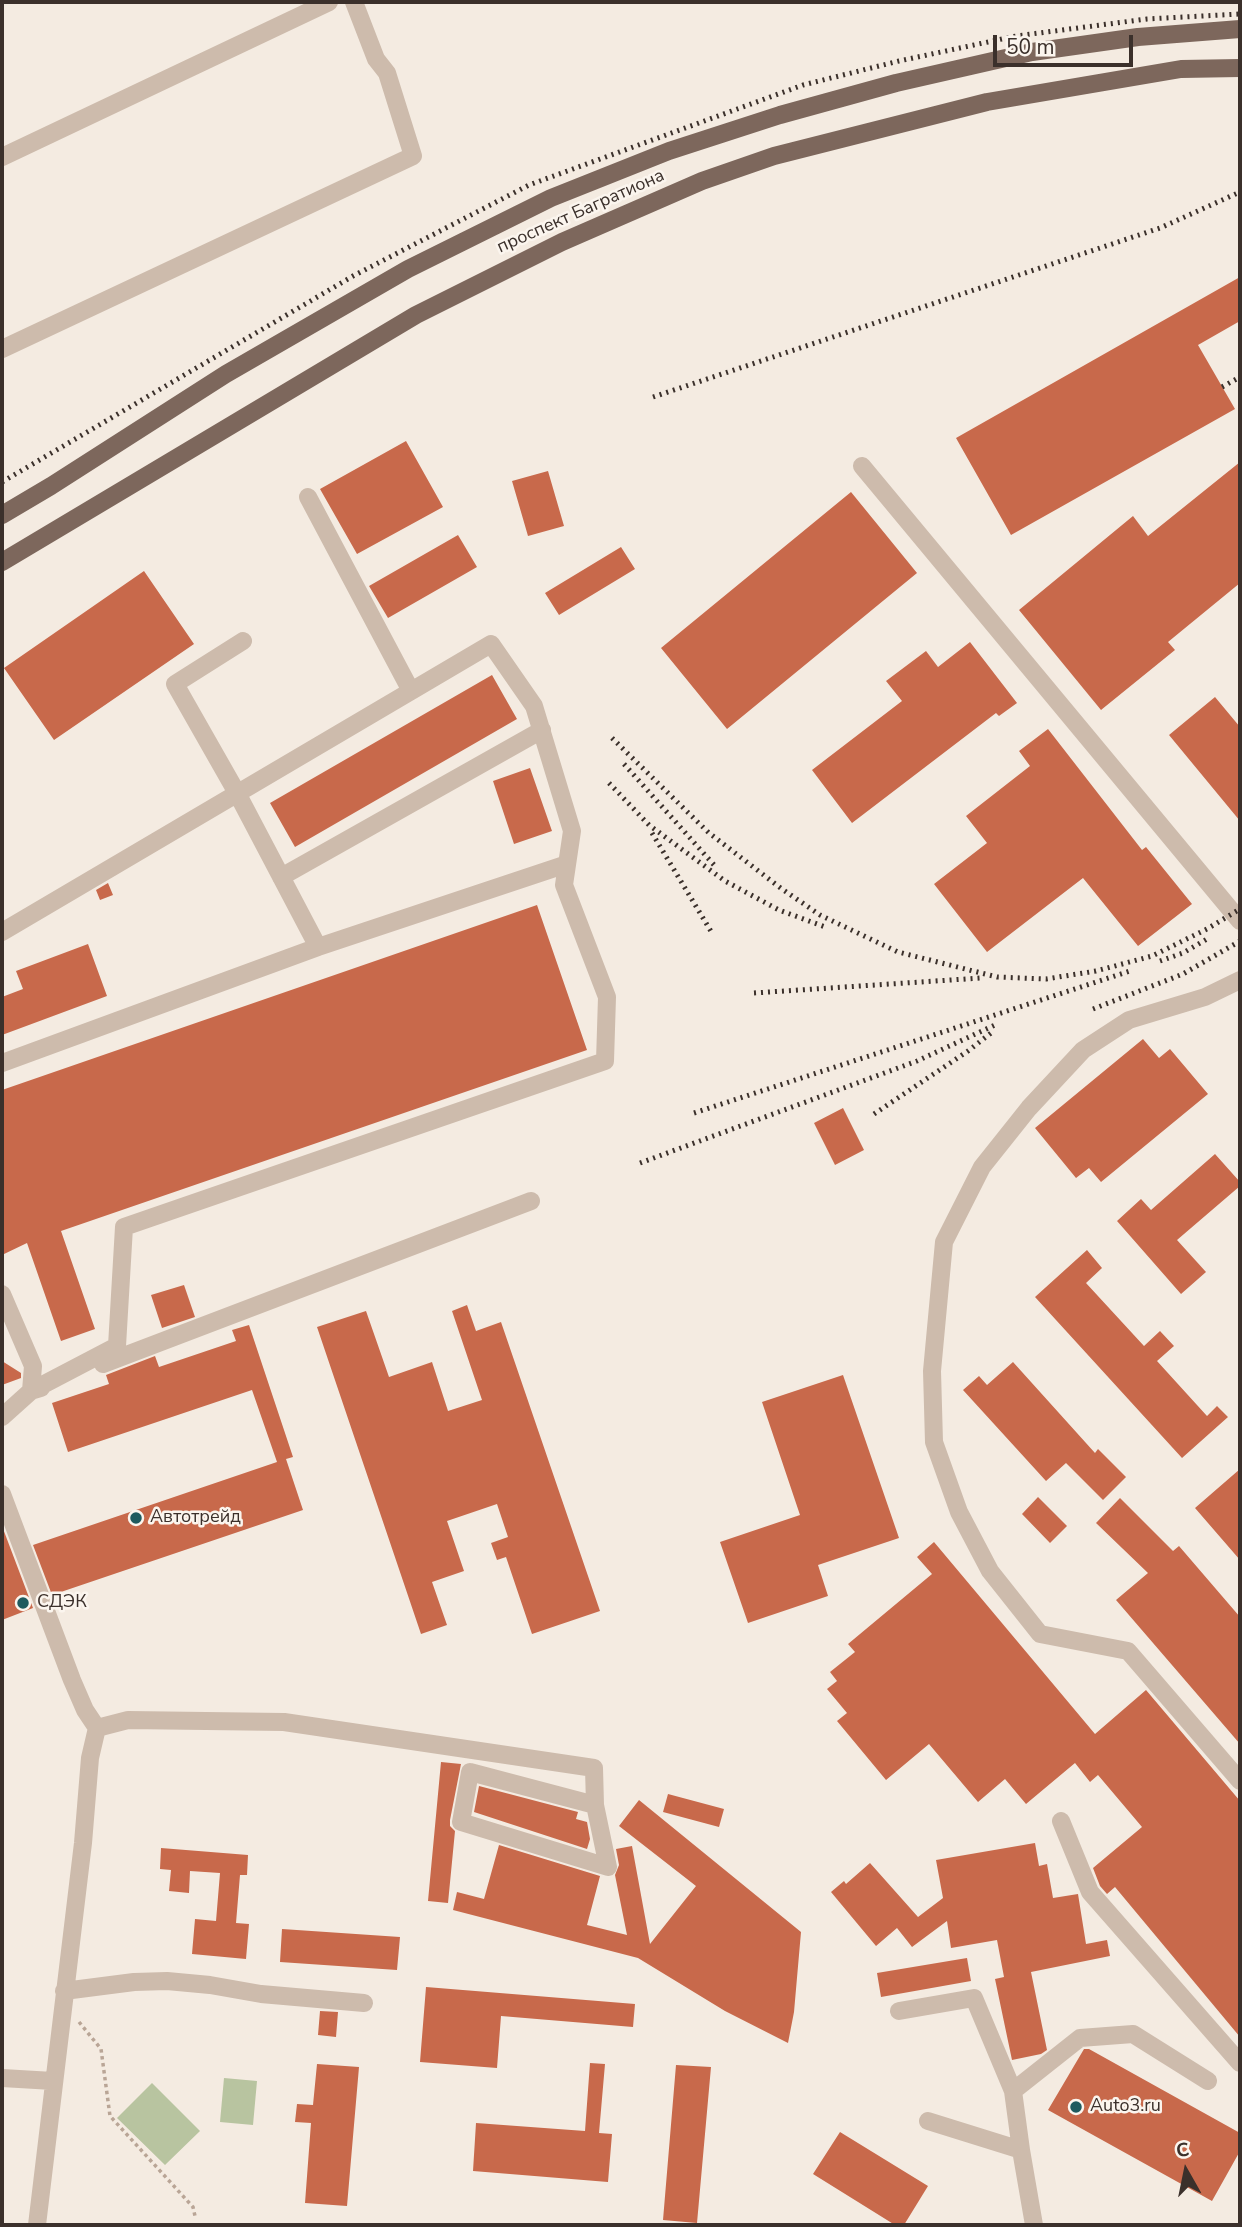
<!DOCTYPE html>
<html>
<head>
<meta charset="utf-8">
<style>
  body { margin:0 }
  #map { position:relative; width:1242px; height:2227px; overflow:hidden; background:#f4ebe1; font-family:"Nunito Sans",sans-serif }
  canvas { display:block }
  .frame { position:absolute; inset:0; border:4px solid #3b302b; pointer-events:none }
  .north { position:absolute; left:1151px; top:2136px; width:70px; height:70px; -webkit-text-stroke:5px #fbf5ee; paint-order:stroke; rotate:351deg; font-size:19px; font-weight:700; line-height:28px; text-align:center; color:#3b302b }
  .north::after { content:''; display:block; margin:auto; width:24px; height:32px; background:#3b302b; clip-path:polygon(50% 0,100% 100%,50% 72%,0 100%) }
  .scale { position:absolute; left:993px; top:35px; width:140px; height:32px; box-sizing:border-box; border:4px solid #3b302b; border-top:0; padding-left:9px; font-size:21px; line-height:24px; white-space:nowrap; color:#3b302b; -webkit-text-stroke:5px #fbf5ee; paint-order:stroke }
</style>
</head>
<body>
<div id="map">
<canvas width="1242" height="2227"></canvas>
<div class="frame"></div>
<div class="north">С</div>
<div class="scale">50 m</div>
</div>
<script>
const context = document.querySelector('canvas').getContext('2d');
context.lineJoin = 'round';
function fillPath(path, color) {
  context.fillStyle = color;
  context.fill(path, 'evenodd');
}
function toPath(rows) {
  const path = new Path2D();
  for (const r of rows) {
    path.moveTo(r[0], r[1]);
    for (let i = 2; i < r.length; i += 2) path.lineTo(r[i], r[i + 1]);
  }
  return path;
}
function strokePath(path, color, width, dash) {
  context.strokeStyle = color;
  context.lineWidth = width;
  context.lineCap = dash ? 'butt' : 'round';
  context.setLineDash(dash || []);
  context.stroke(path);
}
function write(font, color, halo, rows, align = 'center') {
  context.font = font + ' "Nunito Sans",sans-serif';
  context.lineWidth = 5;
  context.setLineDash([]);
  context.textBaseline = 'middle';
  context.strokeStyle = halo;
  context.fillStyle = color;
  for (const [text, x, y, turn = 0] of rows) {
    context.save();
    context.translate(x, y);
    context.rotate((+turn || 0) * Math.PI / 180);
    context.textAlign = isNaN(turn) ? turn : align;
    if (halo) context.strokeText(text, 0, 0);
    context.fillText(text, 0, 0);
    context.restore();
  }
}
fillPath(toPath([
  [224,2078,257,2081,253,2125,220,2122],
  [152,2083,200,2131,165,2165,117,2118]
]), '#b8c4a0');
fillPath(toPath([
  [1240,277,1240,321,1198,345,1235,409,1011,535,956,438],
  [406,441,443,507,357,554,320,489],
  [1240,462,1240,583,1168,642,1175,650,1101,710,1019,610,1133,516,1148,536],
  [548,471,564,526,528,536,512,481],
  [851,492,917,573,727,729,661,648],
  [458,535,477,567,388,618,369,586],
  [621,547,635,569,559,615,545,593],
  [144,571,194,644,54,740,4,668],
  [970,642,1017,703,999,716,996,713,852,823,812,770,902,701,886,681,926,651,938,667],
  [492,675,517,719,295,847,270,803],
  [1215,697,1240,727,1240,821,1169,735],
  [1048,729,1142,850,1146,847,1192,904,1138,946,1083,878,987,952,934,884,987,843,966,816,1030,766,1019,751],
  [530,768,552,831,514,844,493,781],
  [108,883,113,895,100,900,96,890],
  [537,905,587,1050,61,1231,95,1329,61,1341,27,1243,2,1255,2,1090],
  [88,944,107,996,2,1035,2,997,23,989,16,971],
  [1143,1039,1159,1058,1170,1049,1208,1094,1101,1182,1089,1168,1076,1178,1035,1128],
  [843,1108,864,1150,835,1165,814,1123],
  [1215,1154,1240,1182,1240,1186,1177,1240,1206,1272,1181,1294,1117,1221,1141,1199,1151,1210],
  [1087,1250,1102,1268,1086,1283,1144,1346,1160,1331,1174,1346,1157,1361,1207,1416,1217,1406,1228,1417,1182,1458,1035,1297],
  [184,1285,195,1317,162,1328,151,1295],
  [467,1305,476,1331,501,1322,600,1611,532,1634,506,1557,497,1560,491,1543,508,1537,497,1504,447,1521,464,1571,432,1582,447,1625,421,1634,317,1327,366,1311,389,1377,432,1362,448,1411,482,1400,452,1311],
  [249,1325,293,1457,286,1459,303,1510,52,1595,33,1545,277,1462,252,1390,68,1452,52,1403,109,1384,106,1375,155,1356,159,1367,236,1341,232,1330],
  [2,1361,21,1373,21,1378,2,1385],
  [1013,1362,1095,1453,1098,1449,1126,1477,1103,1500,1066,1463,1046,1481,963,1390,979,1376,987,1385],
  [843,1375,899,1538,818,1565,828,1596,748,1623,720,1542,800,1515,762,1402],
  [1240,1469,1240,1560,1195,1508],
  [1038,1497,1067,1526,1050,1543,1022,1514],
  [1120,1498,1173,1551,1179,1546,1240,1617,1240,1744,1116,1600,1148,1573,1096,1523],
  [2,1526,33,1608,2,1620],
  [934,1542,1095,1734,1146,1690,1240,1801,1240,2037,1115,1887,1107,1894,1100,1886,1093,1868,1142,1827,1098,1775,1090,1782,1075,1763,1026,1804,1005,1779,978,1802,929,1744,886,1780,837,1721,847,1713,827,1689,837,1681,830,1672,855,1652,848,1644,932,1574,917,1557],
  [441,1762,461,1764,450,1820,450,1826,455,1831,448,1903,428,1901],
  [479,1786,578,1812,576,1819,587,1822,590,1839,587,1849,474,1812],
  [668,1794,724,1809,719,1827,663,1812],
  [639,1800,801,1932,794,2012,788,2043,725,2011,638,1958,453,1910,457,1892,484,1899,499,1845,600,1876,587,1925,627,1935,615,1875,619,1865,616,1849,632,1846,650,1944,696,1886,619,1826],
  [1035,1843,1039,1866,1047,1864,1053,1898,1078,1894,1086,1944,1107,1940,1110,1956,1031,1972,1047,2050,1041,2054,1012,2060,995,1979,1004,1977,997,1940,951,1948,947,1921,912,1947,897,1928,876,1946,831,1892,844,1881,846,1884,870,1863,918,1917,943,1898,936,1860],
  [161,1848,248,1855,247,1875,240,1875,236,1923,249,1924,246,1959,192,1954,195,1919,216,1921,220,1873,190,1871,189,1893,169,1891,171,1870,160,1869],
  [282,1929,400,1937,397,1970,280,1962],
  [967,1958,971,1981,881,1997,877,1973],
  [426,1987,635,2004,633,2027,501,2016,497,2068,420,2062],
  [320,2011,338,2012,336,2037,318,2035],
  [1084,2049,1089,2049,1240,2133,1240,2151,1212,2201,1048,2110],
  [590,2063,605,2064,599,2133,612,2134,608,2182,473,2171,476,2123,585,2131],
  [317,2064,359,2067,347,2206,305,2203,311,2123,295,2122,297,2104,313,2105],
  [676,2065,711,2067,697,2223,663,2220],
  [840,2132,928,2186,904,2225,895,2225,813,2174]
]), '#c8694b');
strokePath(toPath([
  [79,2022,101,2049,110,2116,193,2207,195,2216]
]), '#b9a596', 3.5, [3.5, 3.5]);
strokePath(toPath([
  [2,157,329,2],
  [2,349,413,156,387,73,376,59,354,2],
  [862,466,1240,921],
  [308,497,411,691],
  [243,641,175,684,237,793,318,947],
  [281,877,542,730],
  [2,932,491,644,534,706,572,831,564,885,607,997,605,1061,124,1227,117,1346,31,1391],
  [1240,980,1205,997,1129,1020,1083,1050,1029,1108,982,1167,944,1242,932,1371,934,1442,959,1512,990,1571,1040,1634,1128,1651,1240,1781],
  [2,1063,318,947,567,864],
  [2,1294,33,1366,31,1391],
  [103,1364,531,1201],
  [2,1417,31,1391,41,1388],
  [2,1494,72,1680,85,1710,97,1728],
  [1061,1821,1090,1892,1240,2063],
  [64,1991,134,1982,167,1981,210,1985,261,1994,364,2003],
  [899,2011,974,1998,1013,2091],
  [2,2078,53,2081],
  [928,2121,1021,2150,1034,2225],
  [1021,2150,1013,2091,1080,2038,1133,2034,1208,2081],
  [37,2225,83,1843,90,1758,97,1728,128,1720,284,1722,594,1768,595,1805,608,1867,461,1822,470,1772,595,1805]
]), '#cdbbac', 18);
strokePath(toPath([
  [2,515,51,486,226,374,408,269,551,198,669,151,780,115,896,83,1032,52,1138,37,1240,29],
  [2,562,416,315,562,242,702,181,774,156,987,102,1181,69,1240,68]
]), '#7d675c', 18);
strokePath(toPath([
  [1222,387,1240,377],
  [653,397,1160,228,1240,192],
  [2,482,353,276,529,185,803,85,899,61,1016,36,1147,19,1240,14],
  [612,738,709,833,782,889,820,915,898,952,997,977,1046,979,1096,971,1152,956,1207,929,1240,909],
  [624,764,715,866],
  [609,783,649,825,725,881,779,910,828,928],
  [652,833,712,933],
  [1160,961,1183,953,1207,939],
  [754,993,981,978],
  [1093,1009,1183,974,1240,941],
  [694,1113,1130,971],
  [874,1114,968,1051,991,1033],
  [640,1163,917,1061,995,1025]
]), '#3b302b', 5, [2, 5]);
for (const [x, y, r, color] of [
  [136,1518,7,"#1f5a5e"],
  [23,1603,7,"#1f5a5e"],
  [1076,2107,7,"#1f5a5e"]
]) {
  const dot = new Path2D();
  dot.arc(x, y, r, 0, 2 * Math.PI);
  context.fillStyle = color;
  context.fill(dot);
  strokePath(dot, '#fbf5ee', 2.5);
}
write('18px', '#3b302b', '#fbf5ee', [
  ["проспект Багратиона",581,212,-24]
]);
write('18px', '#3b302b', '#fbf5ee', [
  ["Автотрейд",150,1518],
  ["СДЭК",37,1603],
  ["Auto3.ru",1090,2107]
], 'left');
</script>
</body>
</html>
